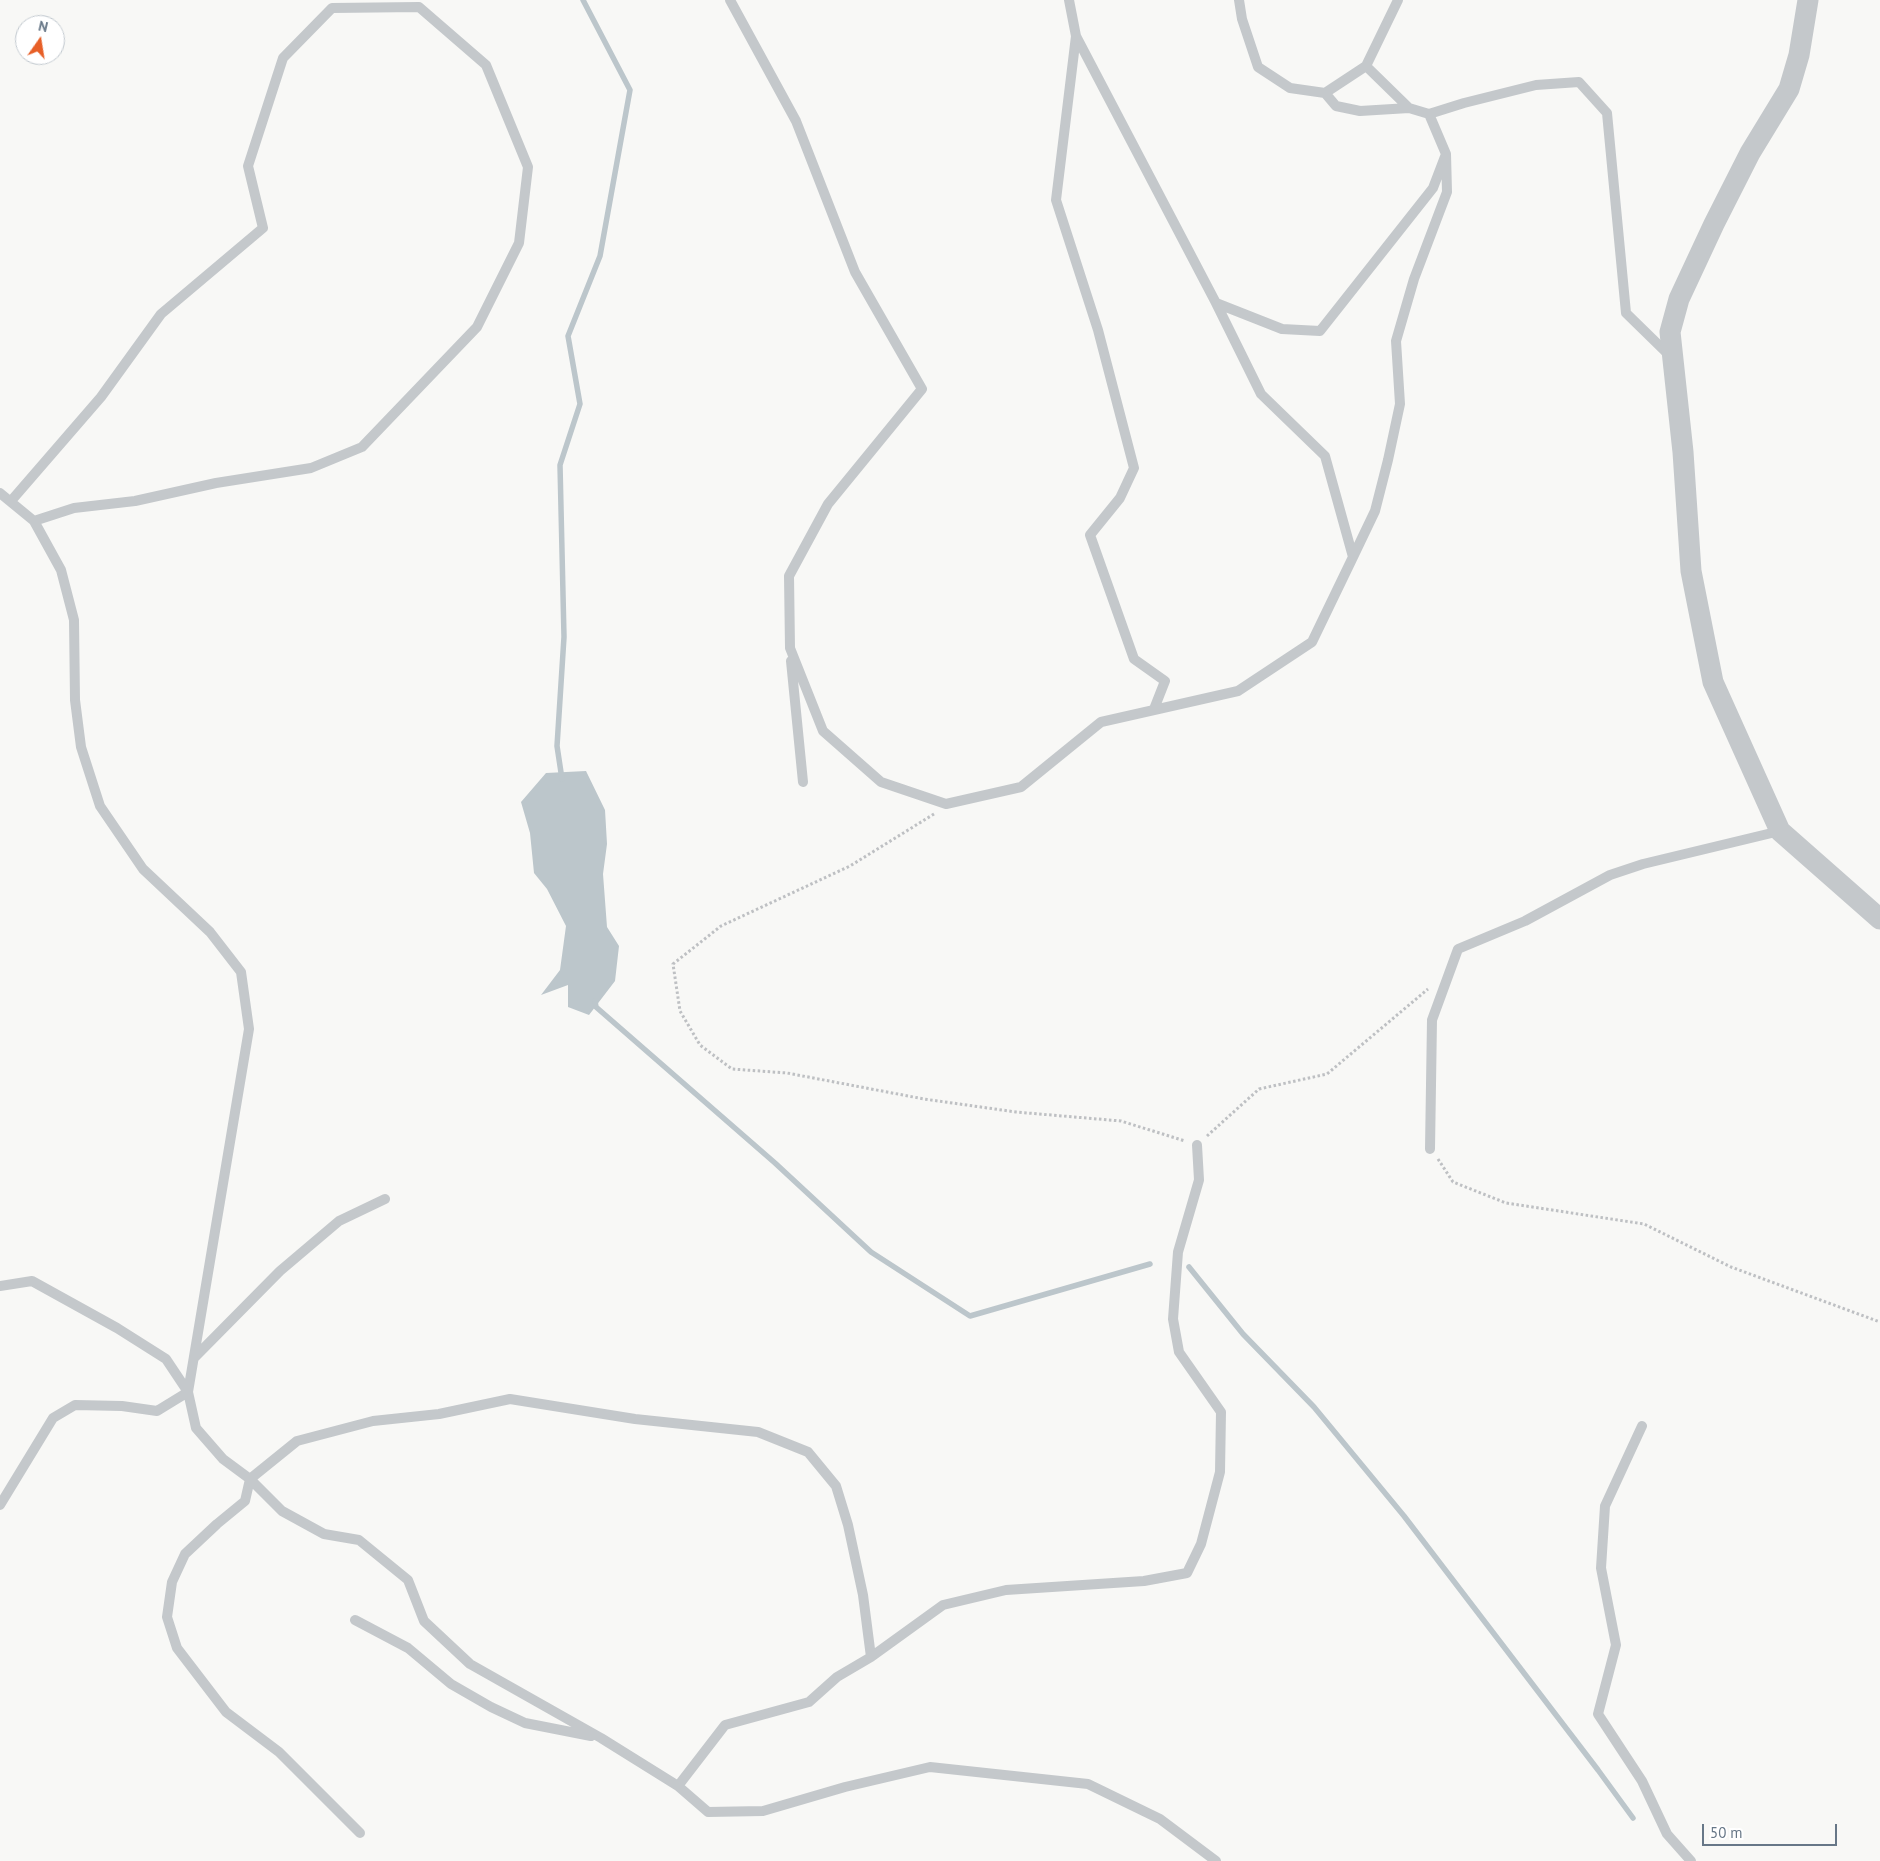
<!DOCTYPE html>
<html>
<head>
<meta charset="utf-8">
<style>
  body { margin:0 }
  #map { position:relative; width:1880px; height:1861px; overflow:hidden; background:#f8f8f6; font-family:"PT Sans",sans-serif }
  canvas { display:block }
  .north { position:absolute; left:15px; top:15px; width:50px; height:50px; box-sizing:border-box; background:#fff; border:1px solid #c2c9cf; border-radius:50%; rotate:13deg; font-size:14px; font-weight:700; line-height:20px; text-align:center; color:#677787 }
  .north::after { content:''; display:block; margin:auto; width:18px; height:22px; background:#e75f27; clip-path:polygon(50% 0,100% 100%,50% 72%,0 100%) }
  .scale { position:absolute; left:1702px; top:1824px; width:135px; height:22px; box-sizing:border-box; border:2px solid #677787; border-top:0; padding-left:6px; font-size:15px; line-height:18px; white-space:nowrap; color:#677787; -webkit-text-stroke:4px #fff; paint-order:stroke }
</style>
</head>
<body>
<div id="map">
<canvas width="1880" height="1861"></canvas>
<div class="north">N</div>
<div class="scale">50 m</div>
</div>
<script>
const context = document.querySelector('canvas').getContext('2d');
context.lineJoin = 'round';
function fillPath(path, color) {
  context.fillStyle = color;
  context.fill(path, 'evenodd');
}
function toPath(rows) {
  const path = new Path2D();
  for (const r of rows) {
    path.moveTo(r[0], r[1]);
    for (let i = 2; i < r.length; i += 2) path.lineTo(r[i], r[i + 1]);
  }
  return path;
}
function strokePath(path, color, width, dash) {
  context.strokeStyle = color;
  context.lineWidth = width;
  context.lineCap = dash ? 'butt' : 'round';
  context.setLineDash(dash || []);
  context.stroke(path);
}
fillPath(toPath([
  [586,771,605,810,607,844,603,874,607,927,619,946,615,981,589,1015,568,1007,568,985,541,995,560,970,566,926,547,889,534,873,530,833,521,802,546,773]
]), '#bcc6cb');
strokePath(toPath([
  [562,779,557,746,564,637,560,465,580,404,568,336,600,256,630,90,583,0],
  [595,1001,596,1007,775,1163,871,1252,970,1316,1150,1264],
  [1189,1267,1243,1334,1314,1407,1404,1516,1598,1770,1633,1818]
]), '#bcc6cb', 5.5);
strokePath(toPath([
  [934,814,850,866,721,926,673,964,680,1011,700,1045,732,1069,787,1073,924,1099,1016,1112,1121,1121,1185,1141],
  [1207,1136,1259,1089,1327,1074,1428,989],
  [1438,1159,1453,1182,1506,1203,1644,1224,1731,1267,1880,1322]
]), '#bec0c3', 3, [2.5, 2.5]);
strokePath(toPath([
  [730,0,796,121,855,272,922,389,828,504,789,576,790,648,823,731,881,782,946,804,1021,787,1101,722,1238,691,1312,642,1353,557,1325,456,1261,394,1216,303],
  [1069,0,1076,36,1056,200,1098,330,1134,468,1120,498,1090,535,1134,659,1165,681,1154,709],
  [1239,0,1242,19,1258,67,1290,88,1325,93,1366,66,1398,0],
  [1076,36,1216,303,1282,329,1320,331,1433,188,1446,154],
  [1366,66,1409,108],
  [1325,93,1336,106,1360,111,1409,108,1429,114,1464,103,1536,85,1579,82,1607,113,1626,313,1670,356],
  [0,493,34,521,61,570,74,620,75,700,81,747,100,806,143,869,210,932,241,972,249,1029,188,1392,157,1411,122,1406,75,1405,53,1418,0,1505],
  [11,501,101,397,161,314,263,228,248,166,283,58,332,8,419,7,486,65,528,167,519,243,477,327,362,447,311,468,216,483,135,501,74,508,34,521],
  [1353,557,1375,511,1388,460,1400,404,1396,341,1414,279,1447,192,1446,154,1429,114],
  [791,661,803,782],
  [1430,1149,1432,1020,1458,949,1525,921,1610,875,1643,864,1780,831],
  [0,1286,32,1281,117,1328,166,1359,188,1392,196,1428,223,1459,250,1479,282,1511,324,1534,359,1540,408,1580,424,1621,470,1664,601,1738,678,1786,708,1812,763,1811,845,1787,930,1767,1088,1784,1160,1819,1216,1861],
  [194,1358,280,1271,339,1221,385,1199],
  [1642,1426,1605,1506,1601,1568,1616,1645,1598,1714,1642,1781,1667,1834,1691,1861],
  [355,1620,408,1648,451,1684,491,1707,525,1723,591,1736],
  [678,1786,725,1725,809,1702,837,1677,871,1657,943,1605,1006,1590,1144,1581,1187,1573,1201,1544,1220,1472,1221,1412,1179,1352,1173,1319,1178,1252,1199,1180,1197,1145],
  [360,1833,279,1752,226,1712,177,1648,167,1617,172,1582,185,1554,217,1524,245,1501,250,1479,297,1441,373,1421,439,1414,510,1399,635,1419,758,1432,808,1452,836,1486,848,1525,863,1595,871,1657]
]), '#c4c8cb', 10);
strokePath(toPath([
  [1808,0,1799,55,1789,89,1750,153,1714,224,1679,299,1670,332,1683,452,1691,571,1713,682,1780,831,1880,919]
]), '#c4c8cb', 21);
</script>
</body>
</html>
